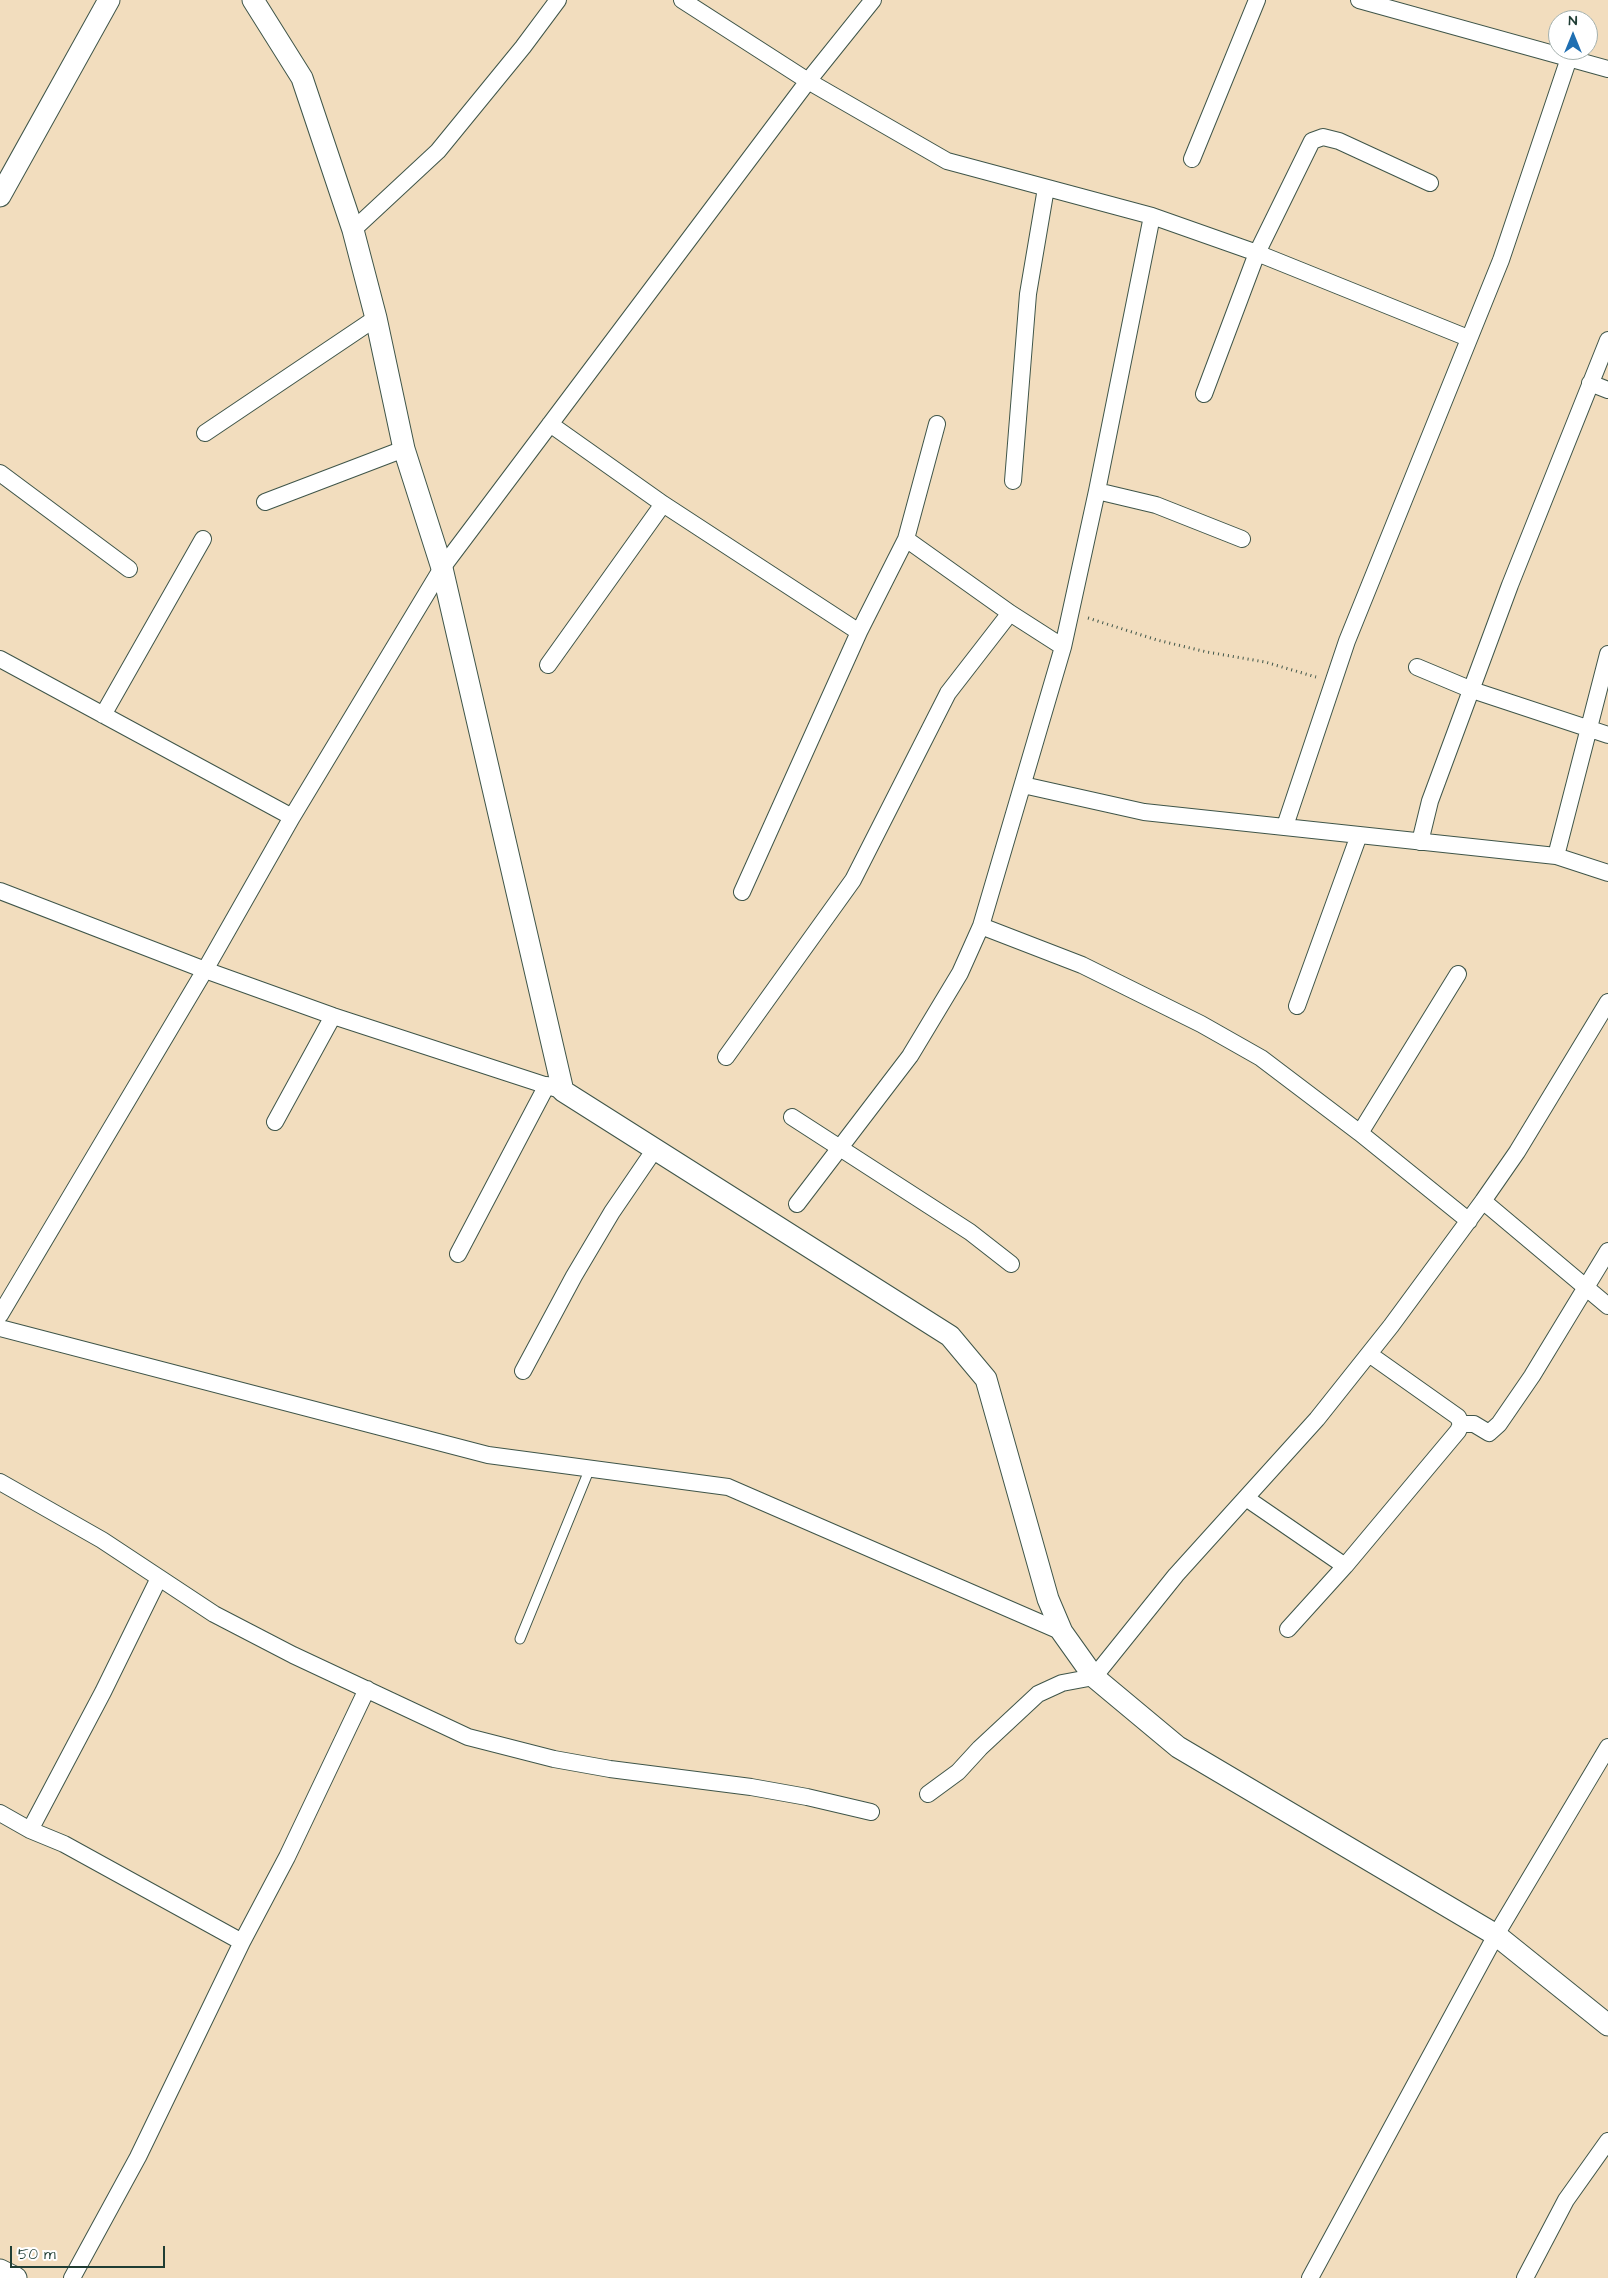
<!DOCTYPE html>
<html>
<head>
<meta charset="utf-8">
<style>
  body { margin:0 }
  #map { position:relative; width:1608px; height:2278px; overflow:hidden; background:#f2ddbe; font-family:"Architects Daughter",sans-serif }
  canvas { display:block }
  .north { position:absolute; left:1548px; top:10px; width:50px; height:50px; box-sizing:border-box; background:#fff; border:1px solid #a5b1ae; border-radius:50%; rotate:0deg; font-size:14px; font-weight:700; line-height:20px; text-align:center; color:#1f3d34 }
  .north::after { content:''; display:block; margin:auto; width:18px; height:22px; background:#1f6fb2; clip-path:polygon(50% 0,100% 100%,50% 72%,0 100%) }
  .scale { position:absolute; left:10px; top:2246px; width:155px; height:22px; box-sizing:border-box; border:2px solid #1f3d34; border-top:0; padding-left:6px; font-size:15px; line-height:18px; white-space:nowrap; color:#1f3d34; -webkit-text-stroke:4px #fff; paint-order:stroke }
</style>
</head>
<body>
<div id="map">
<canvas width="1608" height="2278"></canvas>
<div class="north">N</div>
<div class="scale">50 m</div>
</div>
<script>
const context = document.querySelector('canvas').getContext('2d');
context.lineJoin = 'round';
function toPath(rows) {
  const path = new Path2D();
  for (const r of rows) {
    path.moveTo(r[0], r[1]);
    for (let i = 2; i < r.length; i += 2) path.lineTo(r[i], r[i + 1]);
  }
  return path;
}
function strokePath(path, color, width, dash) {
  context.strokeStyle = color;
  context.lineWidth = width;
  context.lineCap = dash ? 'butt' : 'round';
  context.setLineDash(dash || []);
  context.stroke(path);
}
const service = toPath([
  [520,1639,590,1468]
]);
const minor = toPath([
  [682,0,808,81,947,161,1152,216,1257,253,1468,338],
  [1359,0,1608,69],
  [1192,159,1257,0],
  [353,230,438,151,523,47,558,0],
  [1590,383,1608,390],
  [1204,394,1257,253,1312,141,1323,137,1339,141,1430,183],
  [550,424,663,504,859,632],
  [205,433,376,318],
  [0,473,129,569],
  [1013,481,1028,294,1046,188],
  [1097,491,1156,505,1242,539],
  [265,502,404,449],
  [906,539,1010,613,1063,647],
  [0,659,292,817],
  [548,665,663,504],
  [1417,667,1472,690,1608,735],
  [103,715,203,539],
  [1023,785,1144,812,1556,856,1608,873],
  [1285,826,1347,641,1501,260,1569,58],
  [1420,842,1430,801,1510,585,1608,340],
  [1556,856,1608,654],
  [0,891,205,970,333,1016,563,1091],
  [742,892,859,632,906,539,937,424],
  [981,926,1082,965,1201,1024,1261,1058,1360,1133,1469,1221],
  [1297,1006,1359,835],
  [726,1057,853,880,948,693,1010,613],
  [792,1117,970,1232,1011,1264],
  [275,1122,333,1016],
  [1360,1133,1458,974],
  [1483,1201,1608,1306],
  [797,1204,910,1056,960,973,981,926,1063,647,1097,491,1152,216],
  [458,1254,547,1085],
  [0,1315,205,970,292,817,442,568,808,81,873,0],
  [0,1328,488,1455,728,1487,1062,1632],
  [523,1371,574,1276,612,1212,655,1149],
  [1461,1424,1474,1424,1489,1433,1499,1424,1532,1376,1608,1251],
  [0,1482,102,1540,214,1614,293,1655,468,1737,554,1759,610,1769,751,1787,807,1797,871,1812],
  [1246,1498,1345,1566],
  [1288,1629,1345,1566,1458,1431,1461,1424,1458,1417,1369,1354],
  [928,1794,958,1772,980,1748,1038,1694,1062,1683,1094,1677,1176,1575,1317,1419,1391,1326,1483,1201,1517,1152,1608,1002],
  [0,1813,30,1830,64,1844,242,1942,287,1857,367,1689],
  [30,1830,103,1692,159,1578],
  [72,2278,138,2157,242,1942],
  [1310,2278,1496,1935,1608,1747],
  [1525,2278,1566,2200,1608,2141]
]);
const tertiary = toPath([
  [253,0,302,78,353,230,376,318,404,449,442,568,563,1091,950,1336,986,1379,1048,1599,1062,1632,1094,1677,1178,1747,1496,1935,1608,2025],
  [0,196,109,0],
  [0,2270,16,2278]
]);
strokePath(service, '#3f5549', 11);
strokePath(minor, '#3f5549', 18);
strokePath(tertiary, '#3f5549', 23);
strokePath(toPath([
  [1088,618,1157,640,1207,652,1265,662,1316,677]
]), '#3f5549', 3, [1, 4]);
strokePath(service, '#fff', 9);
strokePath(minor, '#fff', 16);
strokePath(tertiary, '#fff', 21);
</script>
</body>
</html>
